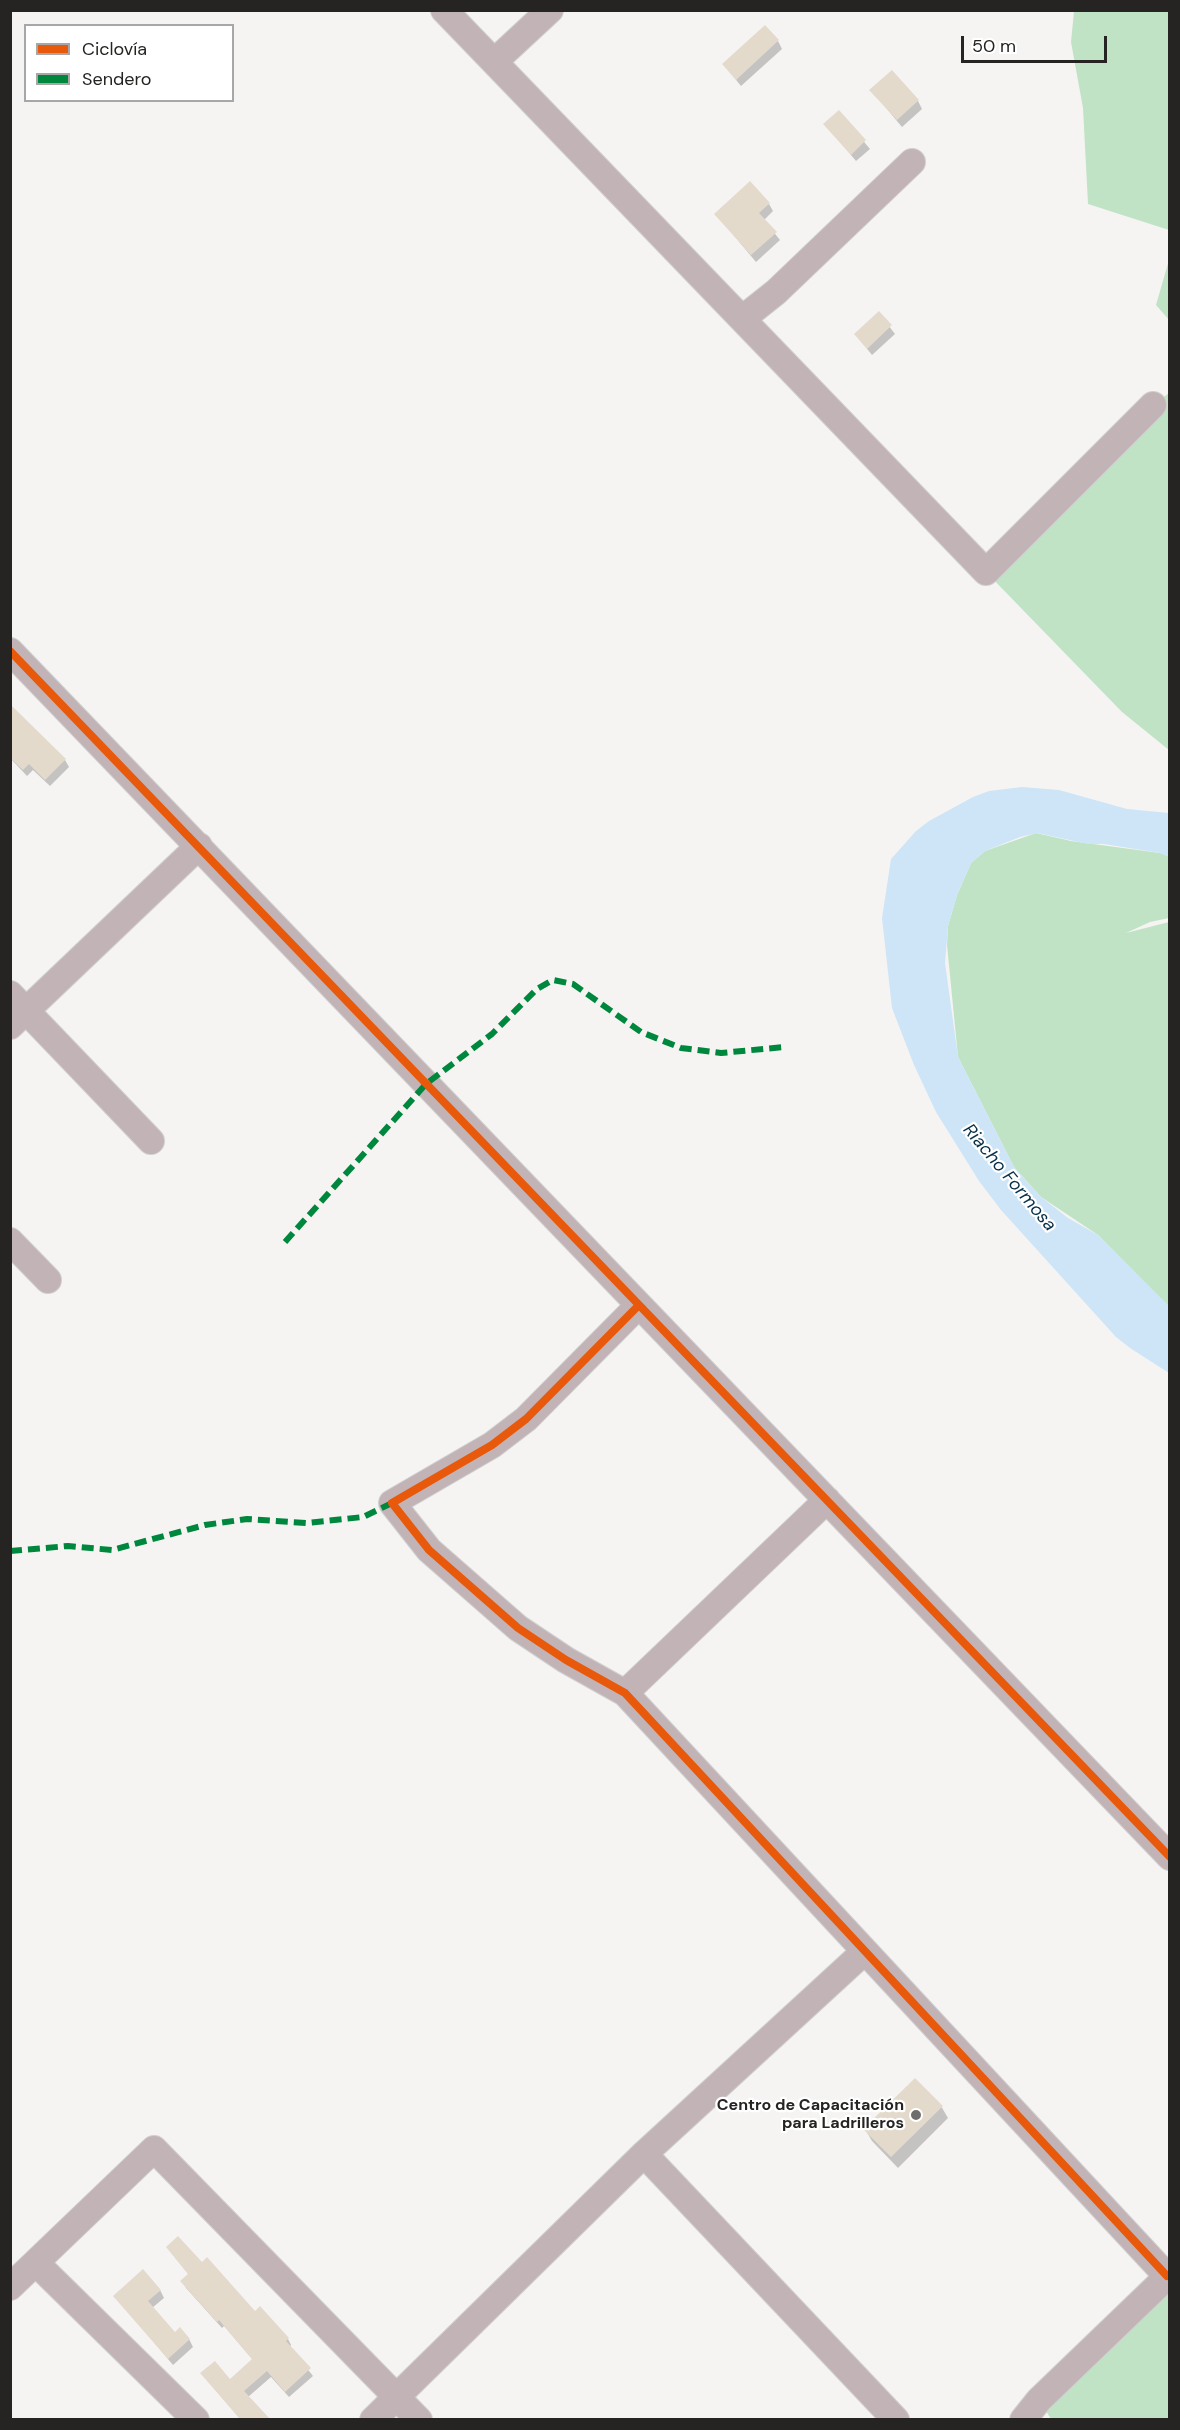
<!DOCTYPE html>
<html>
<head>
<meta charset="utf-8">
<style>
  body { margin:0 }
  #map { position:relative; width:1180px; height:2430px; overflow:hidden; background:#f5f4f2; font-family:"DM Sans",sans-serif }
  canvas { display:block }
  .frame { position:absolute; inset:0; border:12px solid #252422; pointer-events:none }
  .legend { position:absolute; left:24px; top:24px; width:210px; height:78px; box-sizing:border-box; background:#fff; border:2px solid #a8a7a7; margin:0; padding:8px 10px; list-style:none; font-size:18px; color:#252422 }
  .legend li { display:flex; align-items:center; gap:12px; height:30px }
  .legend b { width:30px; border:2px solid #a8a7a7 }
  .scale { position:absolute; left:961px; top:36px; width:146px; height:27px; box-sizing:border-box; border:3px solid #252422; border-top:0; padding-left:8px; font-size:18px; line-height:21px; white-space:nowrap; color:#252422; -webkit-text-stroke:4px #fff; paint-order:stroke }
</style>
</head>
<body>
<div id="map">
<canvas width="1180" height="2430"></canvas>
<div class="frame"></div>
<ul class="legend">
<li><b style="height:8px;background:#e8590c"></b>Ciclovía</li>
<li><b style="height:8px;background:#00873e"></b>Sendero</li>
</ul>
<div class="scale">50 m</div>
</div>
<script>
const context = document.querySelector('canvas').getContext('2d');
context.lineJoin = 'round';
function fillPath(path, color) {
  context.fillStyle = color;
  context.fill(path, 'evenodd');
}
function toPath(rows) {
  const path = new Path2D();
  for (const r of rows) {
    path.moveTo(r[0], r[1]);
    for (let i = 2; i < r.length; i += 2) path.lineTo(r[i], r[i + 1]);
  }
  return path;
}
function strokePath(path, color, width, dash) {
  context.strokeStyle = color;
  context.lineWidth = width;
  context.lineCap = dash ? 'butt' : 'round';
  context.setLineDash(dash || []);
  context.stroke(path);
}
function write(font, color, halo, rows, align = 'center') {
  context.font = font + ' "DM Sans",sans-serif';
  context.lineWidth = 4.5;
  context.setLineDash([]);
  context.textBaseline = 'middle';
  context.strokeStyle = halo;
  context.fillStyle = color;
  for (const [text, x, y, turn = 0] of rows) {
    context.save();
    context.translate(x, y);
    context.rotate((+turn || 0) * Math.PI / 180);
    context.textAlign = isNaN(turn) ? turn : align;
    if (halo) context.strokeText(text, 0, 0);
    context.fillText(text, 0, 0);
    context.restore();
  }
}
fillPath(toPath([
  [1074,11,1169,11,1169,230,1088,204,1083,108,1071,42],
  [1169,260,1170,320,1169,320,1156,305],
  [1169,393,1169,750,1122,712,986,572,1153,405],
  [1036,833,1071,841,1160,853,1169,856,1169,918,1150,922,1126,933,1169,922,1169,1307,1098,1235,1041,1197,1014,1167,958,1057,947,945,948,926,957,895,971,863,985,851],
  [1169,2274,1169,2419,1051,2419,1039,2400]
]), '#c1e3c5');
fillPath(toPath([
  [1022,787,1059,790,1127,809,1169,813,1169,857,1160,853,1104,844,1088,844,1037,833,1020,837,985,851,971,863,957,895,948,926,945,963,958,1057,1014,1167,1041,1197,1068,1218,1098,1235,1169,1306,1169,1373,1130,1348,1116,1337,1001,1210,979,1181,936,1112,914,1065,892,1008,882,918,891,859,916,831,929,821,973,797,989,791]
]), '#cde5f7');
fillPath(toPath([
  [778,41,782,49,741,86,724,65],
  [871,90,918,101,922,109,902,127],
  [839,112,870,149,856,161,825,124],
  [769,204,773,211,764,220,780,240,756,262,716,214],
  [879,313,895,334,872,355,856,335],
  [10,758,65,760,69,767,50,786,33,770,27,776],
  [941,2106,948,2118,898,2168,872,2141,865,2129],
  [167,2247,202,2264,255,2313,288,2339,291,2345,290,2347,313,2376,289,2397,271,2377,248,2397,241,2420,202,2374,230,2381,253,2360,224,2326,222,2328,186,2288,182,2281,189,2275],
  [160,2290,164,2298,152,2308,175,2334,189,2339,193,2347,173,2365,115,2296]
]), '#0003');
fillPath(toPath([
  [765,25,779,40,736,80,722,64],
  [892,70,919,100,897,120,869,90],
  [839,110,866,140,851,155,823,124],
  [750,181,770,203,759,213,777,232,751,255,714,214],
  [879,311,892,325,867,349,854,334],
  [10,704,66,759,45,780,29,764,23,770,10,758],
  [915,2078,943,2106,891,2157,863,2129],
  [178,2236,202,2262,207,2257,255,2311,260,2306,289,2338,286,2341,311,2368,285,2392,267,2371,244,2391,271,2420,241,2420,200,2373,215,2361,230,2379,252,2359,219,2320,217,2322,180,2281,188,2274,166,2247],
  [143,2269,161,2290,148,2301,175,2332,180,2327,190,2339,168,2359,113,2296]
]), '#e3dacb');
const minor = toPath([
  [444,10,986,572,1153,405],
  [494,62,550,10],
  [742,319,776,292,912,162],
  [10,651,1170,1857],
  [10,994,151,1141],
  [10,1026,199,846],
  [10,1241,48,1280],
  [639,1305,526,1419,492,1445,392,1503,429,1550,518,1628,566,1660,625,1693,1167,2276],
  [625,1693,827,1500],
  [644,2154,896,2420],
  [36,2263,196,2420],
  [10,2287,154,2149,419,2420],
  [373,2420,644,2154,864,1952],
  [1023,2420,1039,2400,1170,2274]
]);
strokePath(minor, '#cfcfcd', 28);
strokePath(minor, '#c2b4b6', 26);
strokePath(toPath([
  [285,1242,426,1084,492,1034,537,989,553,980,573,984,641,1032,681,1048,721,1053,784,1047],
  [10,1551,68,1546,112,1550,205,1525,247,1519,306,1523,363,1517,392,1503]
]), '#00873e', 6, [12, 6]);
strokePath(toPath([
  [10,651,1170,1857],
  [639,1305,526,1419,492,1445,392,1503,429,1550,518,1628,566,1660,625,1693,1167,2276]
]), '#e8590c', 8);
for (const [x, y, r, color] of [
  [916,2115,6,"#6e6d6b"]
]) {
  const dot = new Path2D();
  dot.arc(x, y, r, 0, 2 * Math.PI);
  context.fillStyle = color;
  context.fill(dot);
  strokePath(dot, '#fff', 2);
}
write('bold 16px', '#252422', '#fff', [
  ["Centro de Capacitación",904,2106],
  ["para Ladrilleros",904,2124]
], 'right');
write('italic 18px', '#062f49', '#fff', [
  ["Riacho Formosa",1009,1178,50]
]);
</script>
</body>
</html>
